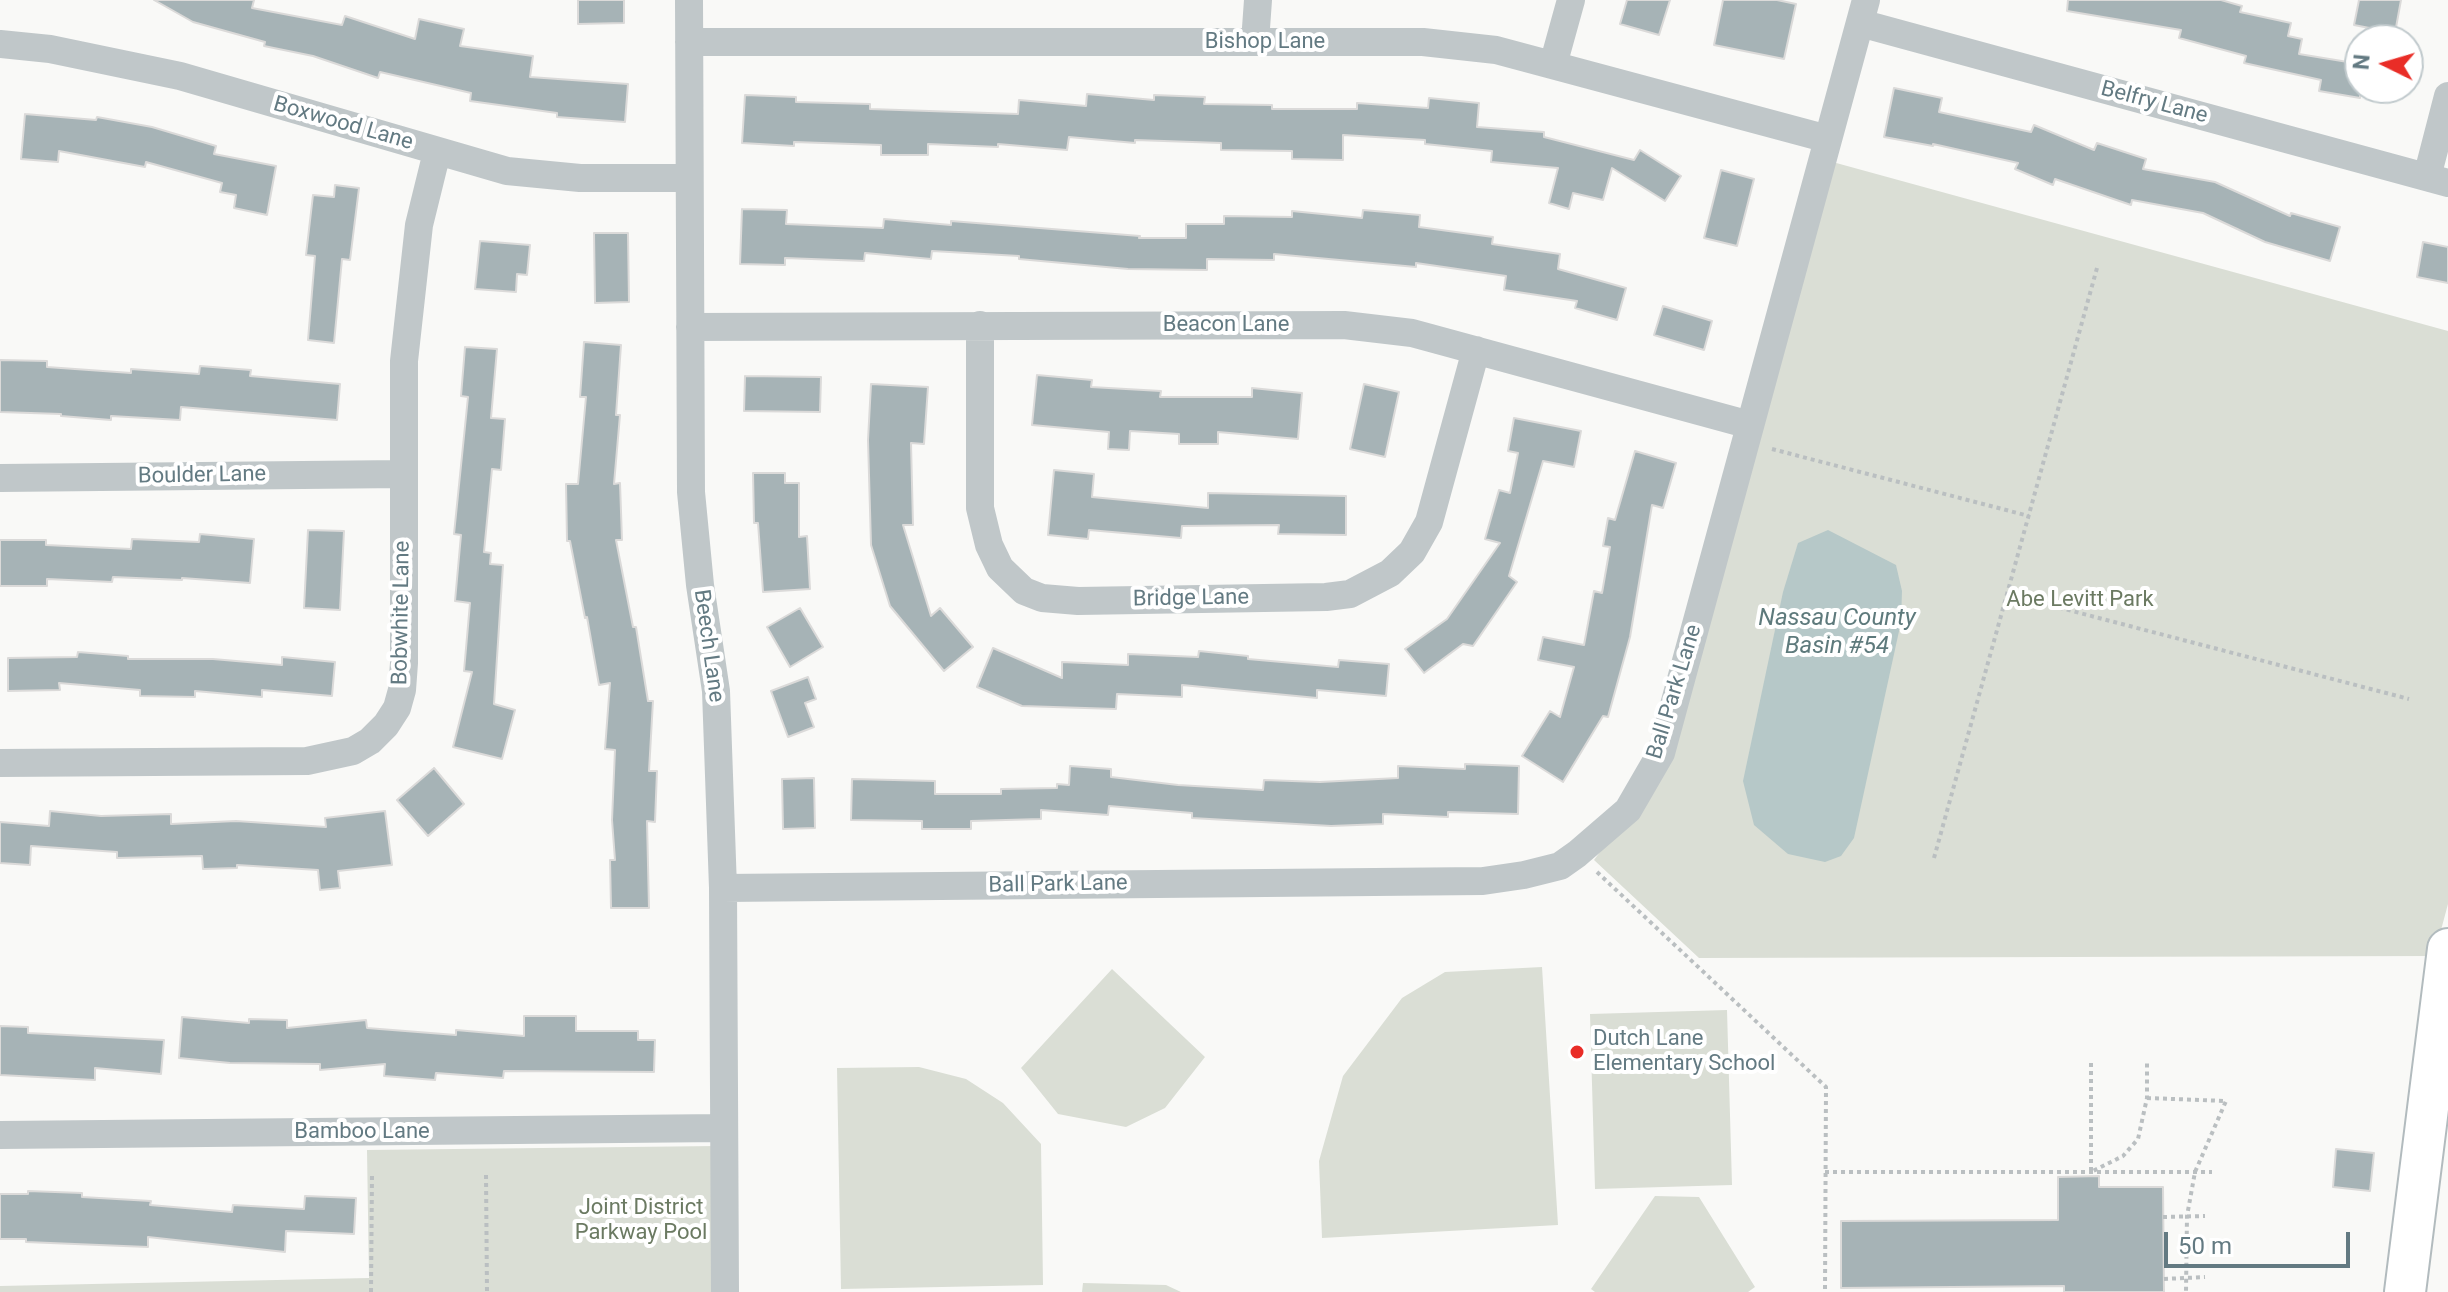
<!DOCTYPE html>
<html>
<head>
<meta charset="utf-8">
<style>
  body { margin:0 }
  #map { position:relative; width:2448px; height:1292px; overflow:hidden; background:#f9f9f7; font-family:Roboto,sans-serif }
  canvas { display:block }
  .north { position:absolute; left:2344px; top:24px; width:80px; height:80px; box-sizing:border-box; background:#fff; border:2px solid #c1cacd; border-radius:50%; rotate:275deg; font-size:22px; font-weight:700; line-height:32px; text-align:center; color:#637a82 }
  .north::after { content:''; display:block; margin:auto; width:28px; height:36px; background:#e92d27; clip-path:polygon(50% 0,100% 100%,50% 72%,0 100%) }
  .scale { position:absolute; left:2164px; top:1232px; width:186px; height:36px; box-sizing:border-box; border:4px solid #637a82; border-top:0; padding-left:10px; font-size:24px; line-height:28px; white-space:nowrap; color:#637a82; -webkit-text-stroke:6px #fff; paint-order:stroke }
</style>
</head>
<body>
<div id="map">
<canvas width="2448" height="1292"></canvas>
<div class="north">N</div>
<div class="scale">50 m</div>
</div>
<script>
const context = document.querySelector('canvas').getContext('2d');
context.lineJoin = 'round';
function fillPath(path, color) {
  context.fillStyle = color;
  context.fill(path, 'evenodd');
}
function toPath(rows) {
  const path = new Path2D();
  for (const r of rows) {
    path.moveTo(r[0], r[1]);
    for (let i = 2; i < r.length; i += 2) path.lineTo(r[i], r[i + 1]);
  }
  return path;
}
function strokePath(path, color, width, dash) {
  context.strokeStyle = color;
  context.lineWidth = width;
  context.lineCap = dash ? 'butt' : 'round';
  context.setLineDash(dash || []);
  context.stroke(path);
}
function write(font, color, halo, rows, align = 'center') {
  context.font = font + ' Roboto,sans-serif';
  context.lineWidth = 8;
  context.setLineDash([]);
  context.textBaseline = 'middle';
  context.strokeStyle = halo;
  context.fillStyle = color;
  for (const [text, x, y, turn = 0] of rows) {
    context.save();
    context.translate(x, y);
    context.rotate((+turn || 0) * Math.PI / 180);
    context.textAlign = isNaN(turn) ? turn : align;
    if (halo) context.strokeText(text, 0, 0);
    context.fillText(text, 0, 0);
    context.restore();
  }
}
fillPath(toPath([
  [1829,161,2448,331,2448,904,2434,956,1699,958,1594,860,1667,762],
  [1542,967,1558,1225,1322,1238,1319,1161,1343,1076,1402,998,1445,972],
  [1112,969,1205,1057,1165,1108,1126,1127,1058,1114,1021,1068],
  [1727,1010,1732,1185,1595,1189,1590,1014],
  [919,1067,966,1079,1003,1103,1041,1144,1043,1285,841,1289,837,1068],
  [717,1146,719,1292,0,1292,0,1286,369,1278,367,1150],
  [1655,1196,1699,1197,1755,1287,1748,1292,1595,1292,1591,1289],
  [1083,1283,1166,1285,1181,1292,1082,1292]
]), '#daded5');
fillPath(toPath([
  [1828,530,1896,565,1902,591,1901,622,1854,838,1841,856,1825,862,1788,854,1754,825,1743,781,1783,592,1798,543]
]), '#b6c8c8');
const building = toPath([
  [154,0,254,0,252,8,342,25,345,16,415,39,419,19,464,29,460,46,533,56,530,77,628,84,625,122,557,117,557,113,470,101,471,93,380,72,378,78,313,56,264,46,265,42,193,22,154,0],
  [578,0,624,0,624,23,578,24,578,0],
  [1627,0,1670,0,1659,35,1620,24,1627,0],
  [1723,0,1777,0,1796,4,1784,59,1714,45,1723,0],
  [2068,0,2221,0,2242,6,2240,12,2291,23,2288,36,2302,39,2299,54,2360,64,2360,98,2319,91,2321,80,2244,63,2246,56,2179,38,2181,30,2067,11,2068,0],
  [2359,0,2401,0,2395,33,2354,25,2359,0],
  [1894,88,1942,98,1939,112,2031,132,2034,125,2094,150,2097,143,2146,159,2143,169,2215,182,2290,216,2291,213,2340,227,2330,261,2265,242,2203,213,2132,200,2131,205,2055,179,2053,185,2015,169,2018,163,1933,144,1933,146,1884,137,1894,88],
  [1087,94,1154,100,1154,95,1205,97,1204,104,1272,105,1272,109,1357,109,1357,103,1428,108,1429,98,1479,103,1477,127,1544,132,1544,137,1634,160,1640,150,1681,176,1665,201,1612,168,1603,200,1573,193,1569,209,1549,203,1558,168,1491,162,1492,151,1425,144,1425,140,1343,135,1343,160,1292,159,1292,151,1221,150,1221,143,1135,140,1135,143,1069,137,1067,150,998,144,998,147,928,144,928,155,881,155,881,145,794,142,794,146,742,143,745,95,796,97,796,102,870,104,870,109,1018,114,1019,100,1086,106,1087,94],
  [25,114,96,120,97,117,152,127,216,146,214,154,276,166,267,215,234,208,236,195,220,192,222,183,146,162,145,167,59,151,58,162,21,159,25,114],
  [1721,170,1754,179,1737,246,1704,238,1721,170],
  [335,185,359,188,350,260,342,259,334,343,308,340,315,256,306,255,313,195,334,197,335,185],
  [742,209,787,210,786,224,883,228,884,219,951,225,951,221,1140,236,1139,238,1186,238,1186,224,1224,224,1224,216,1292,217,1292,211,1362,218,1363,210,1420,215,1419,227,1493,237,1492,244,1560,254,1558,269,1626,288,1617,320,1575,308,1577,301,1504,290,1506,276,1416,263,1416,267,1274,254,1274,260,1207,259,1207,270,1128,269,1019,259,1019,256,932,251,931,259,865,253,864,261,785,258,785,265,740,264,742,209],
  [594,233,628,233,629,302,595,303,594,233],
  [480,241,530,245,527,275,517,274,516,292,475,289,480,241],
  [2423,242,2448,247,2448,283,2417,277,2423,242],
  [1663,306,1712,321,1704,350,1654,335,1663,306],
  [584,342,621,345,616,415,620,415,614,484,620,483,622,540,616,540,633,627,636,627,648,701,653,701,649,771,657,771,655,822,647,821,649,908,611,908,610,860,615,860,612,820,615,750,605,749,610,683,599,685,587,617,585,618,570,541,567,541,566,484,578,484,586,397,580,397,584,342],
  [465,347,497,349,491,418,505,419,501,470,492,469,484,552,491,553,490,564,503,565,494,704,515,710,502,759,453,747,472,672,464,671,470,603,455,601,461,535,454,534,468,397,461,396,465,347],
  [0,360,47,361,47,367,131,373,131,369,199,374,200,366,251,370,250,376,340,384,337,420,181,407,180,420,111,416,111,420,61,416,61,414,0,412,0,360],
  [1037,375,1092,380,1091,387,1161,391,1160,397,1252,397,1252,388,1302,393,1298,439,1218,432,1218,444,1179,444,1179,434,1130,431,1129,450,1108,449,1109,432,1032,425,1037,375],
  [745,376,821,377,820,412,744,411,745,376],
  [871,384,928,387,924,444,911,443,913,525,903,525,931,616,940,608,973,647,944,671,890,606,871,545,868,440,871,384],
  [1364,384,1399,392,1385,457,1350,449,1364,384],
  [1514,418,1581,431,1574,467,1543,461,1509,576,1517,582,1473,646,1463,644,1424,673,1405,649,1447,619,1500,543,1485,539,1499,490,1510,493,1518,453,1508,451,1514,418],
  [1635,451,1676,463,1663,508,1652,505,1630,637,1608,717,1603,716,1563,782,1522,756,1550,711,1560,717,1574,667,1538,660,1543,637,1584,645,1594,591,1602,593,1610,547,1603,546,1608,518,1615,520,1635,451],
  [1054,470,1094,474,1092,497,1208,508,1208,493,1346,496,1346,535,1278,534,1279,525,1182,526,1181,538,1089,530,1088,539,1048,535,1054,470],
  [753,473,785,473,785,483,799,483,799,537,807,536,810,589,763,592,758,523,754,523,753,473],
  [308,530,344,531,340,610,304,608,308,530],
  [200,534,254,539,250,583,182,578,182,580,113,577,112,582,47,579,47,586,0,586,0,540,46,540,46,545,131,549,132,539,199,542,200,534],
  [800,608,823,647,790,667,767,627,800,608],
  [993,648,1062,678,1062,662,1128,665,1128,654,1198,657,1199,651,1248,656,1248,659,1338,667,1339,660,1389,664,1386,696,1317,690,1317,698,1182,685,1182,697,1117,694,1116,709,1022,706,977,687,993,648],
  [78,652,128,656,128,659,213,659,282,665,282,657,335,662,332,696,262,690,262,697,195,691,195,697,140,696,140,690,59,683,60,690,8,691,8,658,77,657,78,652],
  [808,677,816,699,805,703,814,727,788,737,771,691,808,677],
  [1465,764,1519,766,1518,814,1448,812,1448,817,1383,814,1383,824,1331,826,1192,818,1192,813,1109,806,1108,815,1041,810,1041,819,971,821,971,829,922,829,922,821,851,820,852,779,935,781,935,794,1001,794,1001,789,1057,788,1057,784,1069,785,1070,766,1111,769,1111,777,1178,785,1263,790,1264,780,1320,782,1398,778,1398,766,1465,769,1465,764],
  [434,768,464,804,428,836,397,800,434,768],
  [814,778,815,828,783,829,782,779,814,778],
  [50,811,101,816,171,814,171,824,236,821,326,827,325,818,385,811,392,865,338,871,340,888,320,890,318,870,237,865,237,868,203,869,202,856,117,858,117,852,31,846,30,865,0,863,0,822,49,826,50,811],
  [524,1016,576,1016,576,1031,638,1031,638,1040,655,1040,654,1072,504,1071,503,1078,436,1073,435,1080,384,1076,385,1064,320,1070,320,1064,230,1063,179,1058,182,1017,249,1023,249,1019,287,1020,287,1028,366,1020,367,1028,456,1035,456,1030,524,1036,524,1016],
  [0,1026,28,1027,28,1033,164,1040,161,1074,95,1068,95,1080,0,1075,0,1026],
  [2336,1149,2374,1153,2370,1191,2333,1187,2336,1149],
  [2099,1176,2099,1187,2163,1187,2164,1292,2064,1292,2064,1286,1841,1288,1841,1221,2058,1220,2058,1177,2099,1176],
  [28,1191,82,1193,82,1197,151,1201,150,1205,232,1212,233,1205,304,1209,305,1196,356,1198,354,1234,286,1231,285,1252,148,1237,148,1247,26,1242,26,1239,0,1239,0,1194,28,1194,28,1191]
]);
fillPath(building, '#a6b3b6');
strokePath(building, '#dbdad9', 2);
const secondary = toPath([
  [2405,1292,2448,949]
]);
strokePath(secondary, '#b2bbbe', 44);
strokePath(toPath([
  [2097,268,2007,594,2409,699],
  [1772,449,2029,516],
  [1934,858,2007,594],
  [1597,872,1826,1087,1825,1292],
  [2091,1063,2091,1172,2123,1156,2138,1139,2147,1098,2147,1063],
  [2147,1098,2226,1101,2195,1172,2187,1216,2186,1292],
  [1825,1172,2212,1172],
  [486,1175,487,1292],
  [2163,1217,2205,1216],
  [2164,1279,2205,1277],
  [371,1292,372,1176]
]), '#babfc1', 4, [4, 4]);
strokePath(toPath([
  [689,0,691,492,700,585,716,691,723,888,725,1292],
  [1860,23,2448,183],
  [689,42,1423,42,1496,50,1828,139],
  [1255,42,1258,0],
  [0,44,50,49,180,76,507,171,580,178,688,178],
  [1553,65,1571,0],
  [2427,177,2448,96],
  [980,325,980,508,989,545,1000,568,1024,591,1042,598,1078,601,1326,597,1350,594,1390,573,1412,552,1429,522,1476,350],
  [690,327,1344,325,1412,333,1750,425],
  [0,478,403,474],
  [0,763,307,761,353,751,370,741,386,725,397,708,402,690,404,663,404,361,419,225,437,152],
  [723,888,1483,881,1524,875,1560,866,1577,854,1628,810,1661,753,1866,0],
  [0,1135,723,1128]
]), '#c0c7c9', 28);
strokePath(secondary, '#fff', 40);
for (const [x, y, r, color] of [
  [1577,1052,8,"#e92d27"]
]) {
  const dot = new Path2D();
  dot.arc(x, y, r, 0, 2 * Math.PI);
  context.fillStyle = color;
  context.fill(dot);
  strokePath(dot, '#fff', 3);
}
write('22px', '#637a82', '#fff', [
  ["Bishop Lane",1265,42],
  ["Belfry Lane",2154,103,15],
  ["Boxwood Lane",343,124,16],
  ["Beacon Lane",1226,325],
  ["Boulder Lane",202,476,-1],
  ["Bridge Lane",1191,599,-1],
  ["Bobwhite Lane",402,613,-89],
  ["Beech Lane",708,646,82],
  ["Ball Park Lane",1675,692,-73],
  ["Ball Park Lane",1058,885,-1],
  ["Bamboo Lane",362,1132]
]);
write('22px', '#6b7a62', '#fff', [
  ["Abe Levitt Park",2080,600],
  ["Joint District",641,1208],
  ["Parkway Pool",641,1233]
]);
write('22px', '#637a82', '#fff', [
  ["Dutch Lane",1593,1039],
  ["Elementary School",1593,1064]
], 'left');
write('italic 24px', '#5e7a7c', '#fff', [
  ["Nassau County",1837,619],
  ["Basin #54",1837,647]
]);
</script>
</body>
</html>
